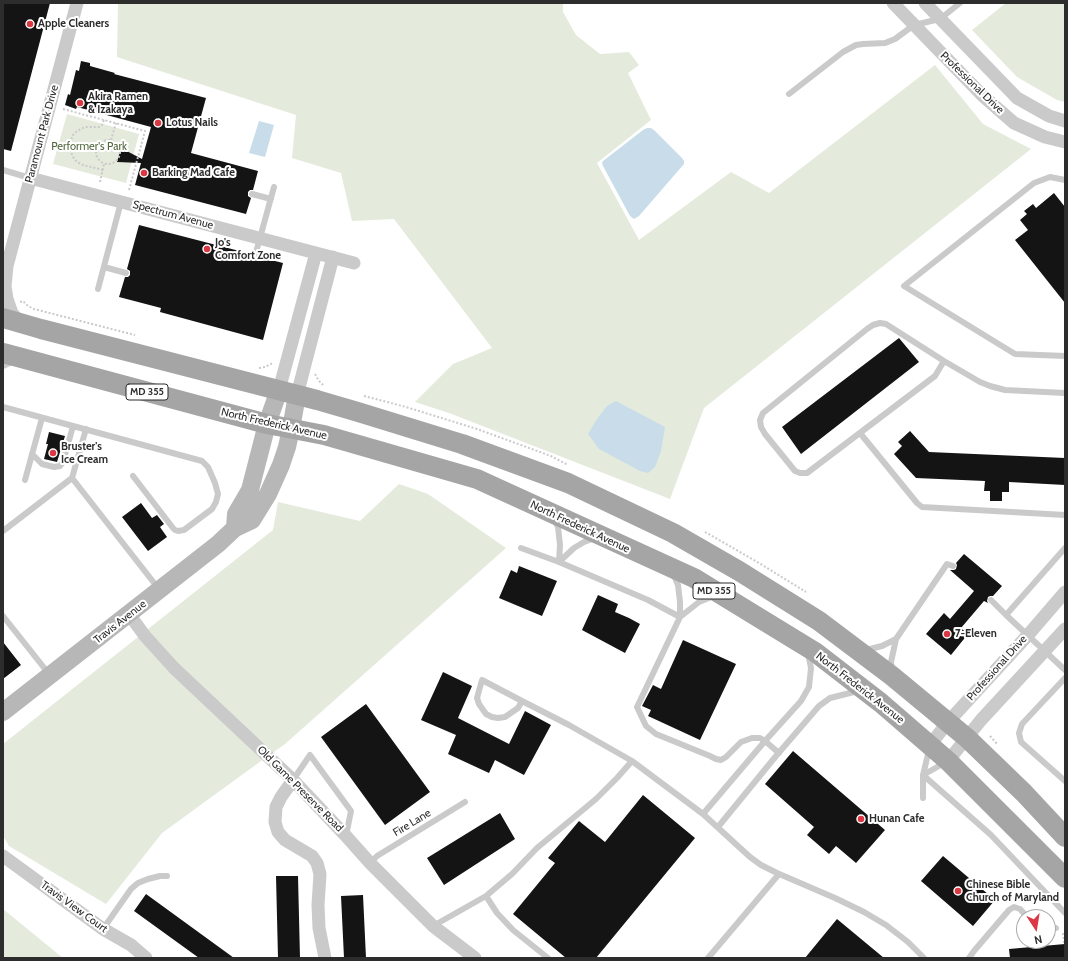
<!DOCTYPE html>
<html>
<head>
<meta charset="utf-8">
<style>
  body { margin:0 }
  #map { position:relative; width:1068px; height:961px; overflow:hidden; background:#fff; font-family:Cabin,sans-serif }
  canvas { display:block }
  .frame { position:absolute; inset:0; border:4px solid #2d2d2d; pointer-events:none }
  .north { position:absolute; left:1016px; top:909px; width:40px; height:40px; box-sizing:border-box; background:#fff; border:1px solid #ababab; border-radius:50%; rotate:168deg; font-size:11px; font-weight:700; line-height:16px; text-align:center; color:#2d2d2d }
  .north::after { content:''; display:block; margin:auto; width:14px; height:18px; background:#dc3844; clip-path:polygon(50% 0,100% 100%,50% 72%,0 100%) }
</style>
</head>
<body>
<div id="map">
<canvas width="1068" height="961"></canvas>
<div class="frame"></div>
<div class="north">N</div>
</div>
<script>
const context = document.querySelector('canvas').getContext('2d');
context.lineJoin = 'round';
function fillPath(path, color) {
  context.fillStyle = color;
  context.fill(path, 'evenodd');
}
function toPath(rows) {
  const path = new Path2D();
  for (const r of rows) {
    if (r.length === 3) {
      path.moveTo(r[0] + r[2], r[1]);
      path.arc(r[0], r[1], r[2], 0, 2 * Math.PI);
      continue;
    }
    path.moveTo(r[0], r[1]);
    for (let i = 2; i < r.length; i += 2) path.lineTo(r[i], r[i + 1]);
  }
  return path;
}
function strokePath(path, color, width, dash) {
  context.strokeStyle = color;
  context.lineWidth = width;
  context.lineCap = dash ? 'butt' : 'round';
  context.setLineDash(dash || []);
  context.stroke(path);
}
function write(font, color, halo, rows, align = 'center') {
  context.font = font + ' Cabin,sans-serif';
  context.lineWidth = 4;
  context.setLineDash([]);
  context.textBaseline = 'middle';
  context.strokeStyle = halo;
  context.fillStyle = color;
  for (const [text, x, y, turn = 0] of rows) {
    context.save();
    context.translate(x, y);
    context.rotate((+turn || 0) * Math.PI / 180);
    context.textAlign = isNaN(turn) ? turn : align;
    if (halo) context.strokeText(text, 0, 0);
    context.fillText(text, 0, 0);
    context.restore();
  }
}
fillPath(toPath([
  [118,3,563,3,563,12,576,35,600,54,629,52,639,65,628,73,651,120,597,163,639,240,731,172,769,193,935,65,983,124,1031,149,704,408,670,499,449,413,415,402,453,364,492,348,394,219,352,221,341,173,292,158,296,115,117,57],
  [1006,3,1065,3,1065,102,1057,100,1017,77,972,30],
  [67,114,139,134,126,183,53,164],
  [399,484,428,494,506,548,285,744,261,761,162,833,106,904,9,846,3,836,3,744,273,530,278,502,360,521],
  [3,909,63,958,3,958]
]), '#e4eadc');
fillPath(toPath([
  [259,121,274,125,265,157,249,153],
  [647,128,651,128,654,130,682,158,684,161,684,164,639,216,634,219,630,216,603,166,602,163,603,161,643,130],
  [616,401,665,427,661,451,655,467,648,473,640,471,599,449,588,434,597,419,607,406]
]), '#c8dde9');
fillPath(toPath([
  [3,3,50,3,11,151,3,149],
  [81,61,90,63,90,66,115,73,114,74,206,98,191,153,258,171,253,190,250,190,248,192,248,196,251,198,246,214,135,185,141,163,117,162,121,148,142,159,151,127,77,107,76,109,65,105,68,94,70,95,76,70,79,71],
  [1054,193,1065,207,1065,303,1015,240,1028,230,1020,220,1027,214,1024,211,1033,204,1036,208],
  [139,225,251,254,252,259,254,260,258,259,259,257,283,263,263,340,160,312,161,308,119,297,125,277,128,277,130,275,130,271,127,269],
  [899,338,919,362,801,454,782,427],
  [910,431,929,452,1065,458,1065,485,1009,482,1009,492,1002,492,1002,501,990,501,990,491,984,491,985,481,916,478,894,454,902,446,898,442],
  [49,432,65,436,57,462,44,459,48,444,46,444],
  [141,503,152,518,157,515,164,524,160,527,167,537,148,551,122,517],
  [964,554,1002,586,993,596,990,596,988,597,987,601,988,603,984,601,961,628,968,634,951,655,926,634,944,613,950,619,974,591,950,570,954,570,956,569,957,565,956,563],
  [519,566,557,581,542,616,499,598,511,570,517,573],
  [598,595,618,604,615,612,629,618,640,624,625,653,582,630],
  [683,640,736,664,700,740,648,716,651,710,642,706,653,685,661,689],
  [3,642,21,665,3,679],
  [443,672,472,686,458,718,509,744,525,711,551,725,524,775,495,760,489,773,448,754,456,735,421,720],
  [366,704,430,792,385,825,321,737],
  [793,751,885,830,856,863,836,846,829,854,807,835,814,827,765,784],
  [643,795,695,838,596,958,566,958,513,914,555,863,548,858,579,821,605,842],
  [500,813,515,839,444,885,427,858],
  [943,856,995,900,973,926,921,881],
  [276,876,298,876,300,958,278,958],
  [146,894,234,958,199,958,134,911],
  [363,895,366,958,344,958,341,896],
  [837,919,884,958,805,958],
  [1065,944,1065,958,1010,958,1009,949]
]), '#141414');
strokePath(toPath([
  [63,109,145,131,129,190],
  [111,140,116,123],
  [108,152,12],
  [103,170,83,165,77,162,73,157,71,152,70,146,71,140,73,135,77,131,85,127,99,127,102,125,104,120],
  [100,182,104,164],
  [20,302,23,301,28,306,34,309,135,335],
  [259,368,265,367,273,363],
  [315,374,319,381,323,385],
  [364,396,406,407,477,429,551,456,568,465],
  [705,532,759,563,806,592],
  [990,736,998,745],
  [1063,933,1064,943,1065,942]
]), '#cacaca', 2, [2, 2]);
strokePath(toPath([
  [789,94,843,52,856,45,863,44,885,43,895,39,914,25,940,19,960,3],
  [3,170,30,178],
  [1065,180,1050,177,1034,183,904,286,1015,354,1065,356],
  [252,194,271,199],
  [255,256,274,187],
  [104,267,126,273],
  [98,289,121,202],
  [944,361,886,324,880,323,873,325,867,329,763,413,760,420,761,427,765,434,795,471,800,473,807,473,935,376,944,361,980,382,990,386,1005,390,1065,393],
  [3,366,14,361],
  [3,407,202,461,208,467,215,483,218,494,216,502,212,509,184,530,178,531,175,530,173,528,133,476],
  [860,433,917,503,922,507,1065,515],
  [32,454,42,464,54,467,60,466,63,462,73,426],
  [72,478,158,588],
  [25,480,42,418],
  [555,521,558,527,560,545,559,562],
  [3,531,72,478,86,429],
  [521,548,559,562,648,600,680,617,637,707,646,726,656,734,710,756,716,759,721,760,726,757,741,742,752,738,760,738,765,741,779,753],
  [1065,548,1006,615,1065,670],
  [559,562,574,548,584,542,595,538],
  [673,573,678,585,680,602,680,617],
  [991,600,1006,615],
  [3,616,49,674],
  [680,617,699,602,714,596],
  [866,650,882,646,896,639],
  [892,670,891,662,896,639,947,564,953,566],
  [1065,678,1022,724,1019,733,1021,742,1065,781],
  [522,701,518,708,505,717,498,718,492,717,486,714,479,704,477,698,482,680,522,701,569,725,632,761,703,814,750,857,761,865,777,873,835,898,864,912,886,925,908,942,924,958],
  [946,762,923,775,991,835,1065,913],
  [293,780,310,755,351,811,346,836],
  [923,798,923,775,929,750],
  [703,814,765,741,801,701,809,687,811,668,808,653],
  [718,827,776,756,819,706,830,698,858,691],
  [370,863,377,856,465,802],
  [486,896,497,913,513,930,548,958],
  [433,926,486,896,512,874,537,848,596,799,617,778,632,761],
  [103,929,131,889,138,883,148,879,160,876,167,876],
  [1048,929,1056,928],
  [708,958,779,874],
  [969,958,974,951,1009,910,1014,907,1020,909,1027,917]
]), '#cacaca', 6);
strokePath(toPath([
  [893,3,982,95,1014,123,1045,137,1065,142],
  [925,3,1017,98,1049,116,1065,121],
  [30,178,354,263],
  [7,266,5,286,7,299,12,313,17,319,22,323],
  [3,275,7,266,77,3],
  [279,390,316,253],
  [297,395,333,257],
  [129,614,145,636,174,668,293,780,346,836,370,863,433,926,475,958],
  [930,745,948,722,1028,635,1065,592],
  [948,761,981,720,1065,629],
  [293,780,281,797,276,807,275,822,278,832,285,840,312,856,317,863,320,874,318,905,319,928,325,958],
  [3,856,103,929,131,945,146,958]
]), '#cacaca', 13);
strokePath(toPath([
  [235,528,236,514,250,490,267,424,279,390],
  [3,712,218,544,235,528,252,520,268,494,281,465,287,447,291,429,297,395]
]), '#b7b7b7', 18);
strokePath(toPath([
  [3,318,41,329,317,400,358,412,462,444,568,483,673,533,739,571,819,621,892,676,967,738,1024,793,1065,837],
  [3,353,267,424,324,435,477,479,694,578,815,652,881,703,948,761,1065,878]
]), '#a5a5a5', 20);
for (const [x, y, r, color] of [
  [30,24,4,"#dc3844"],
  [80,103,4,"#dc3844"],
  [158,123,4,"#dc3844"],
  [144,173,4,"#dc3844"],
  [207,249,4,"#dc3844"],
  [53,453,4,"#dc3844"],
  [947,634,4,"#dc3844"],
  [861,819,4,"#dc3844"],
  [958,891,4,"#dc3844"]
]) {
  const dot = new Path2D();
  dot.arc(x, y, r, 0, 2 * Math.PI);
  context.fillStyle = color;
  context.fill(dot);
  strokePath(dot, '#fff', 1.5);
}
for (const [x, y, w] of [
  [147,392,42],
  [714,591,42]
]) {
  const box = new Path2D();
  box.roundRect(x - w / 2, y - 8, w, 16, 3);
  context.fillStyle = '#fff';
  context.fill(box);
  strokePath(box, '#2d2d2d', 1);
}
write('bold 10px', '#2d2d2d', null, [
  ["MD 355",147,392],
  ["MD 355",714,591]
]);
write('bold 11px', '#2d2d2d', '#fff', [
  ["Apple Cleaners",38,24],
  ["Akira Ramen",88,97],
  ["& Izakaya",88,110],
  ["Lotus Nails",166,123],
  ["Barking Mad Cafe",152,173],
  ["Jo's",215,243],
  ["Comfort Zone",215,256],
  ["Bruster's",61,447],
  ["Ice Cream",61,460],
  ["7-Eleven",955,634],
  ["Hunan Cafe",869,819],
  ["Chinese Bible",966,885],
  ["Church of Maryland",966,898]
], 'left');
write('11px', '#2d2d2d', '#fff', [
  ["Professional Drive",972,83,44],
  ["Paramount Park Drive",42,134,-75],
  ["Spectrum Avenue",173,215,15],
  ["North Frederick Avenue",274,424,13],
  ["North Frederick Avenue",580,527,25],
  ["Travis Avenue",120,622,-38],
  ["Professional Drive",997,668,-48],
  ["North Frederick Avenue",860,688,38],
  ["Old Game Preserve Road",300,789,45],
  ["Fire Lane",412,823,-31],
  ["Travis View Court",74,907,36]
]);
write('11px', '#51673d', '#fff', [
  ["Performer's Park",89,147]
]);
</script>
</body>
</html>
